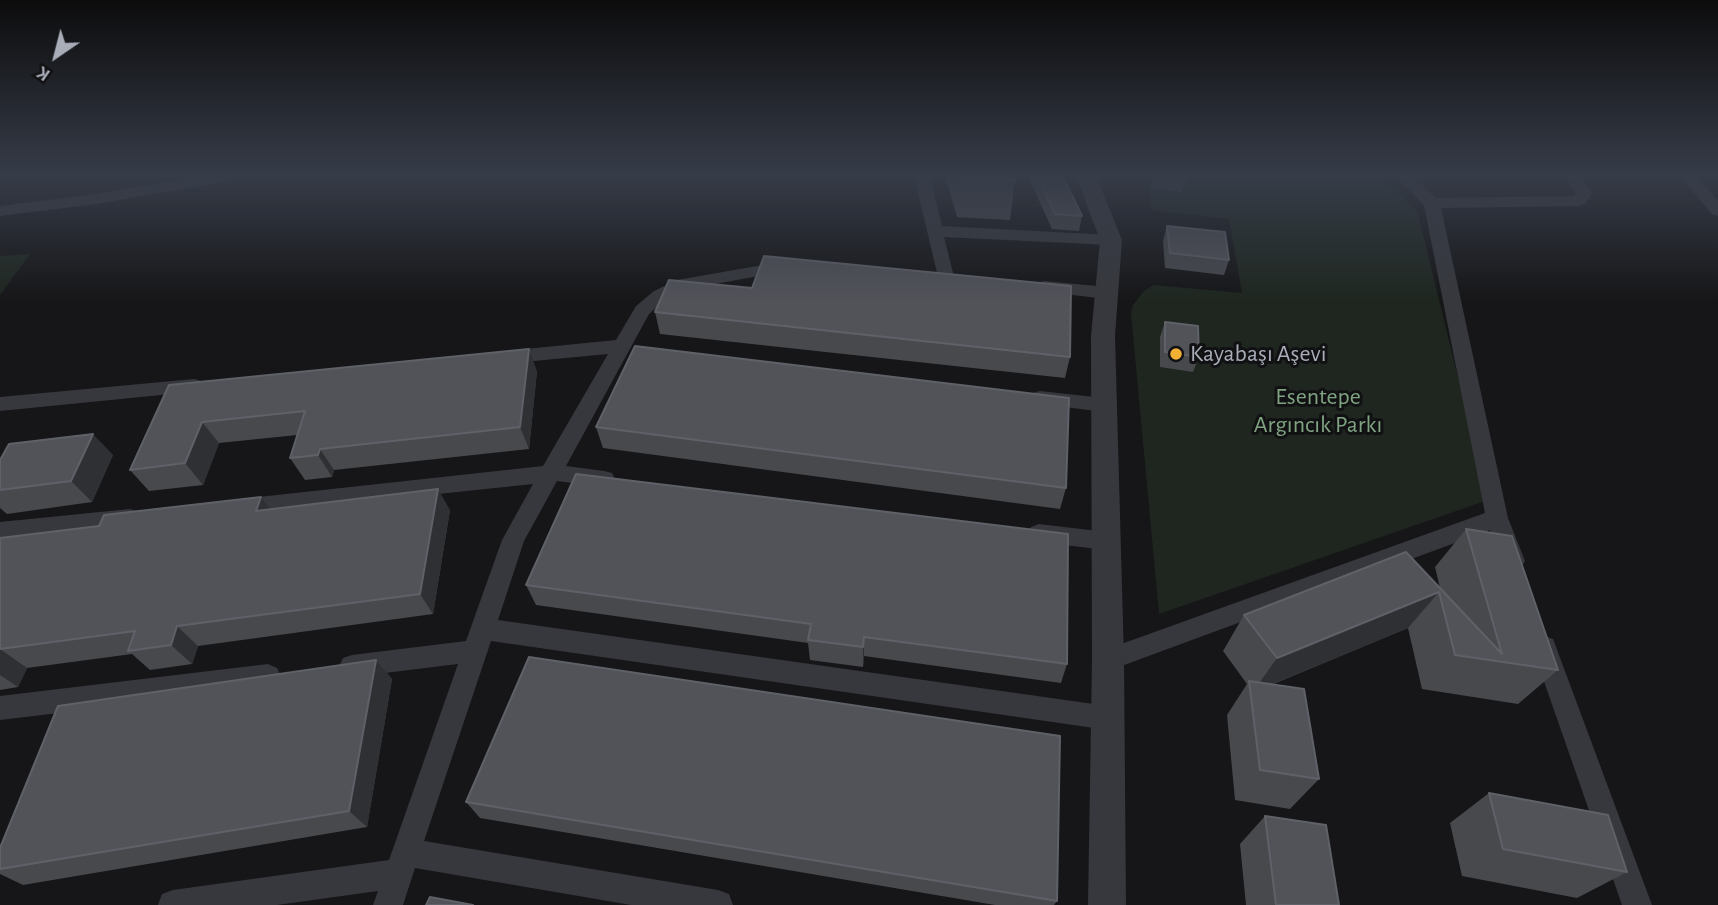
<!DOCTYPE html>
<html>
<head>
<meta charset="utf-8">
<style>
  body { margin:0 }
  #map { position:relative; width:1718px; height:905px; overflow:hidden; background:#161618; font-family:"Alegreya Sans",sans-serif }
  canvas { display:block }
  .north { position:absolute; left:21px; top:21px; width:70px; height:70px; -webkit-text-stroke:5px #111113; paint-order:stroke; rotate:215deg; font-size:19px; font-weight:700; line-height:28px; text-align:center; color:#a8adb8 }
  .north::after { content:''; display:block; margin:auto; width:24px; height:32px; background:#a8adb8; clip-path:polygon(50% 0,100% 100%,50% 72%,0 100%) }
</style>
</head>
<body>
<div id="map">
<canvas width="1718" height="905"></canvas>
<div class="north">K</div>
</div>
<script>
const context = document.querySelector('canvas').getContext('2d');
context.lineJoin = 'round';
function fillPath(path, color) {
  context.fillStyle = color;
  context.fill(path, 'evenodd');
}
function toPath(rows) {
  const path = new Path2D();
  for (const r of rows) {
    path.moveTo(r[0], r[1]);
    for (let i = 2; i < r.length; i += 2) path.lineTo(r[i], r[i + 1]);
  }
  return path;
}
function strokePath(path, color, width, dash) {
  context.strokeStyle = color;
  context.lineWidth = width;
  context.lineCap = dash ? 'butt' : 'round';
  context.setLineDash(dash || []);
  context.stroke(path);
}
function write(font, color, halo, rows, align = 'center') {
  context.font = font + ' "Alegreya Sans",sans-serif';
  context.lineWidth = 6;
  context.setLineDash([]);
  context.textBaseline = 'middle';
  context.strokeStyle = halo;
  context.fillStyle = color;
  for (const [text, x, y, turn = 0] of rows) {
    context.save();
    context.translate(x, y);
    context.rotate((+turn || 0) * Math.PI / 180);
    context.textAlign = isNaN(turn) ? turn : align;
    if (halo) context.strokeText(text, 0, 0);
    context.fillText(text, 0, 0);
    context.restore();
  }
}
fillPath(toPath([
  [1149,176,1381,176,1417,210,1488,500,1159,614,1131,313,1133,305,1144,291,1153,285,1242,293,1229,219,1151,210],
  [30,254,0,295,0,256]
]), '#1e261f');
fillPath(toPath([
  [199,176,236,176,229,181,96,204,0,216,0,206,96,194,199,176],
  [914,176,930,176,942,226,1111,235,1119,240,1111,245,944,237,954,277,951,281,939,281,914,176],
  [1395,176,1412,176,1436,198,1574,196,1576,193,1565,176,1580,176,1592,193,1585,204,1579,206,1441,208,1508,518,1525,561,1521,568,1513,571,1505,568,1490,530,1108,671,1099,668,1095,660,1099,652,1485,513,1424,205,1395,176],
  [1680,176,1696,176,1718,201,1718,216,1712,214,1680,176],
  [786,261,795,266,792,270,687,289,666,299,649,314,566,466,604,471,612,473,615,479,612,485,604,487,557,481,524,541,498,620,1108,706,1117,709,1121,718,1117,727,1108,730,491,641,424,841,718,890,729,894,733,905,631,905,415,868,403,905,373,905,378,891,277,905,158,905,162,894,173,890,389,860,458,664,352,677,343,674,339,666,343,658,352,655,466,641,502,540,533,484,239,515,231,512,228,506,231,500,543,466,608,354,502,364,495,362,492,357,495,352,616,340,636,306,654,291,677,280,786,261],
  [1044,281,1107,287,1116,293,1107,299,1038,291,1035,287,1038,283,1044,281],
  [194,379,201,381,204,386,201,391,0,411,0,397,194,379],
  [1040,391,1104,398,1111,400,1114,405,1111,410,1104,412,1033,403,1030,398,1033,393,1040,391],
  [130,509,138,512,141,518,138,524,130,527,0,540,0,522,130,509],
  [1039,524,1106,532,1114,534,1117,541,1114,548,1106,550,1039,542,1031,539,1028,533,1031,527,1039,524],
  [1544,636,1553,639,1556,647,1652,905,1622,905,1532,647,1535,639,1544,636],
  [268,664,277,668,281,676,277,684,268,688,0,720,0,696,268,664]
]), '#37383d');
fillPath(toPath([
  [1076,176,1096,176,1122,240,1115,336,1124,660,1126,905,1088,905,1092,660,1091,336,1100,240,1076,176]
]), '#37383d');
fillPath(toPath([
  [945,176,1014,176,1015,180,1010,220,957,217],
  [1028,176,1063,176,1082,216,1079,231,1052,229],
  [1152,176,1187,176,1182,192,1152,188],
  [1167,226,1229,260,1224,275,1165,268,1163,241],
  [655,312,1070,357,1065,378,660,334],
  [1165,322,1199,357,1193,372,1160,367,1160,337],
  [537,371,529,449,334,470,332,477,305,480,290,458,297,435,219,443,203,485,149,491,130,470,169,385],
  [596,427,1066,488,1060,509,603,448],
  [113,455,92,502,7,514,0,508,0,460],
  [576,474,1067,664,1061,683,864,656,863,667,810,660,808,643,536,605,526,585],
  [270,509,450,510,433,614,198,646,192,664,150,670,132,654,27,668,18,687,0,690,0,538],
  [1466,529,1558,670,1518,704,1422,689,1408,628,1271,685,1319,779,1290,809,1235,800,1227,715,1247,684,1223,651,1244,615,1440,588,1435,567],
  [376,660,392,679,367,827,23,885,0,874,0,848],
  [1489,793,1627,872,1577,898,1462,876,1450,823],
  [466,802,1057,901,1054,905,995,905,480,818],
  [1265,816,1339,905,1246,905,1240,844]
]), '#47494d');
fillPath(toPath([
  [529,349,537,371,529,449,520,427],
  [202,422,219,443,203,485,185,463],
  [93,434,113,455,92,502,71,481],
  [320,449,334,470,332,477,318,455],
  [438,489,450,510,433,614,420,594],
  [261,497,277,518,256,511],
  [1439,592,1408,628,1253,692,1277,658],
  [177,626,198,646,192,664,171,645],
  [864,637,864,656,863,667,863,647],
  [0,649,27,668,18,687,0,675],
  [376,660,392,679,367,827,349,811]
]), '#2f3033');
const building = toPath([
  [961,176,1014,176,1015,180,961,178,961,176],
  [1037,176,1063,176,1082,216,1055,214,1037,176],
  [1167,226,1225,232,1229,260,1170,253,1167,226],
  [764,256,1071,286,1070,357,655,312,669,280,752,288,764,256],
  [1165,322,1198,326,1199,357,1165,352,1165,322],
  [635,346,1069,398,1066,488,596,427,635,346],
  [529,349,520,427,320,449,318,455,290,458,305,411,202,422,185,463,130,470,169,385,529,349],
  [93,434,71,481,0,490,0,460,9,444,93,434],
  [576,474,1068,534,1067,664,864,637,863,647,808,640,811,624,526,585,576,474],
  [438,489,420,594,177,626,171,645,128,651,135,631,0,649,0,538,99,526,104,515,261,497,256,511,438,489],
  [1466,529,1512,536,1558,670,1455,655,1439,592,1277,658,1244,615,1406,552,1502,654,1466,529],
  [529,657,1060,736,1057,901,466,802,529,657],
  [376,660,349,811,0,869,0,848,58,706,376,660],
  [1249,681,1304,689,1319,779,1260,770,1249,681],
  [1489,793,1608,815,1627,872,1503,849,1489,793],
  [1265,816,1326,825,1339,905,1276,905,1265,816],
  [430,897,473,905,426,905,430,897]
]);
fillPath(building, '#525359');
strokePath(building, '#5f6168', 2);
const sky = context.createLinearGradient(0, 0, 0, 303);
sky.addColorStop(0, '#0c0c0d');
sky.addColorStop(0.58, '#363c48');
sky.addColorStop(1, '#363c4800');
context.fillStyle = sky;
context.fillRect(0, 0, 1718, 303);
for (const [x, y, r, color] of [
  [1176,354,7,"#f2b134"]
]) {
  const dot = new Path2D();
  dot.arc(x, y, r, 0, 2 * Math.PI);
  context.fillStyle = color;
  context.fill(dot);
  strokePath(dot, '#111113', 2.5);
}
write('24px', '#a8adb8', '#111113', [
  ["Kayabaşı Aşevi",1190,354]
], 'left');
write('24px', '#7fa381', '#111113', [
  ["Esentepe",1318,397],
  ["Argıncık Parkı",1318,425]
]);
</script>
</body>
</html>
